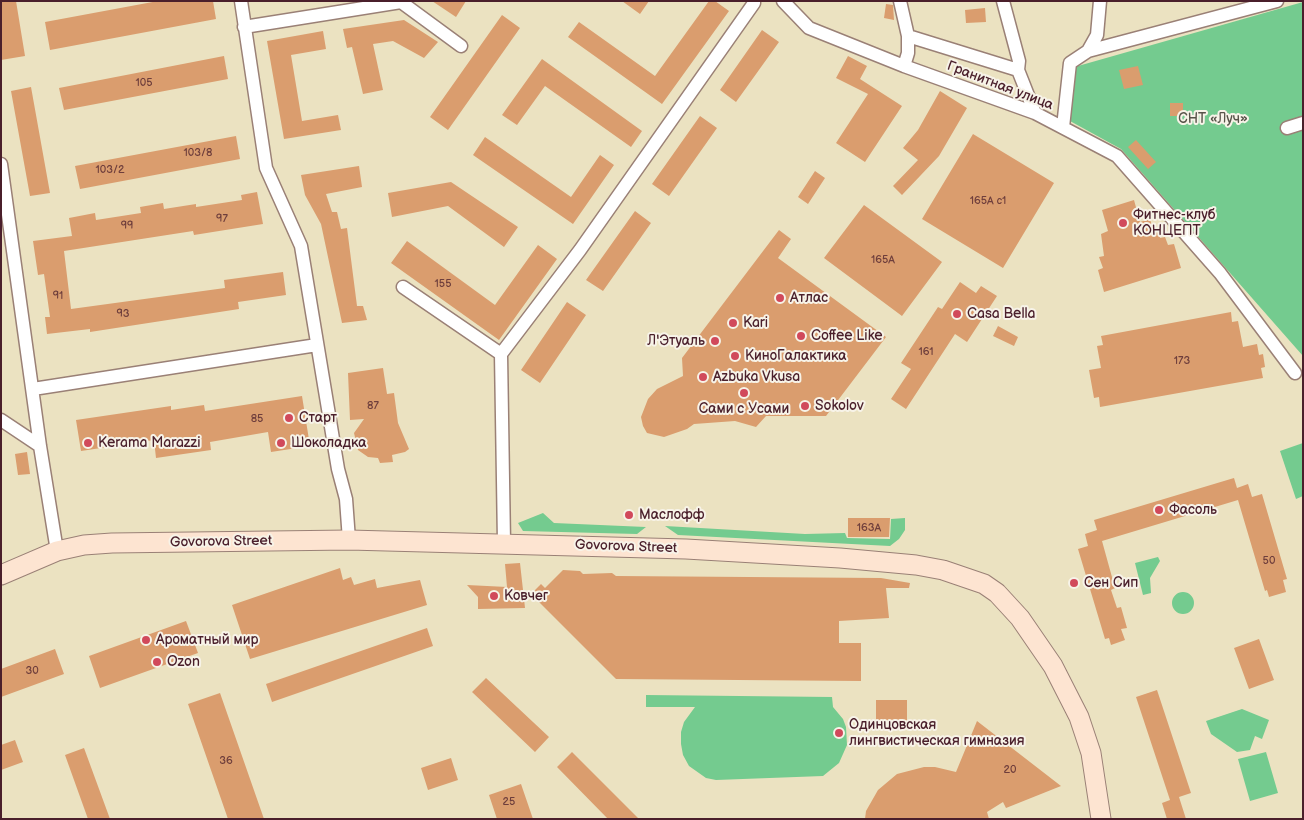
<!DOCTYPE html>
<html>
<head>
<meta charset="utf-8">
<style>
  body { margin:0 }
  #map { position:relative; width:1304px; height:820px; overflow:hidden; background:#ebe2c1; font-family:"Balsamiq Sans",sans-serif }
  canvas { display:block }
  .frame { position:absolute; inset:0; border:2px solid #4a1f2b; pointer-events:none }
</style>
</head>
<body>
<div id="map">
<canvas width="1304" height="820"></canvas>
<div class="frame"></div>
</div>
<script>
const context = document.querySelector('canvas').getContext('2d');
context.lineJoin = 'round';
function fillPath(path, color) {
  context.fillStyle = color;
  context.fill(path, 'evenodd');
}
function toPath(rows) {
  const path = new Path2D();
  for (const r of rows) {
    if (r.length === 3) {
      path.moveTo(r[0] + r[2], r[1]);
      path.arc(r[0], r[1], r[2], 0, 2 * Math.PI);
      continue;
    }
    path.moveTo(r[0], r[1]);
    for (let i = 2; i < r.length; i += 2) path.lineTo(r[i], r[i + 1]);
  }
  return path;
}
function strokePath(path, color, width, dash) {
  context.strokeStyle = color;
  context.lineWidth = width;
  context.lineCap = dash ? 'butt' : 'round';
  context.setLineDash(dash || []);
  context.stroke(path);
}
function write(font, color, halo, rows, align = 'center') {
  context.font = font + ' "Balsamiq Sans",sans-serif';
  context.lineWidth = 4;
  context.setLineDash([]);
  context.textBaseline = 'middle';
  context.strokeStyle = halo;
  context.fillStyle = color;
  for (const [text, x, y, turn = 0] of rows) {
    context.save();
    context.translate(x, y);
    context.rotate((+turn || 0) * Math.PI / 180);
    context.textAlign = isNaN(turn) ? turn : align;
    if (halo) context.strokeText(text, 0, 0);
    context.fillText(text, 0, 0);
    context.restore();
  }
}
fillPath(toPath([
  [1303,2,1303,356,1121,149,1070,121,1071,68],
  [1303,443,1303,496,1296,499,1280,451],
  [543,513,554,523,646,527,637,534,523,531,518,523],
  [905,518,905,530,899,539,890,546,678,535,665,526,805,534,845,533,847,538,890,539,891,519],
  [1158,557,1160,561,1150,578,1151,593,1143,595,1135,563],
  [1183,603,11],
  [646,695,832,697,833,707,843,719,846,727,847,745,839,763,823,776,716,780,706,778,689,766,683,755,681,744,681,732,684,722,695,707,646,707],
  [1242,709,1269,720,1262,739,1255,736,1250,750,1237,752,1211,734,1206,721],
  [1266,752,1278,793,1250,801,1238,759]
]), '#74cb8f');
fillPath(toPath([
  [1,1,16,1,25,56,1,60],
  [158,1,213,1,216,19,50,50,45,22],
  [432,1,466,1,456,17],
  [622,1,649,1,640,14],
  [709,1,715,1,729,11,662,104,568,37,579,22,655,76],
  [886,4,893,5,894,20,884,18],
  [985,8,986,22,966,23,965,10],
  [502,15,520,28,448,130,430,117],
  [404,20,438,42,424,58,393,41,373,44,383,90,363,94,352,47,347,48,343,29],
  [762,30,779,42,736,102,720,90],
  [323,31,326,49,291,55,302,121,338,115,341,130,284,139,267,41],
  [224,56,228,79,64,110,59,88],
  [848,56,867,66,860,79,902,106,865,162,836,143,868,94,836,78],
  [542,59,642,131,631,147,545,86,517,125,502,115],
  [1138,66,1143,85,1124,89,1119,70],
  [31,87,50,193,30,196,11,91],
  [940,91,967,108,939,156,902,195,893,186,918,160,903,148,918,130],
  [1170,103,1183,103,1183,116,1170,116],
  [700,116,717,128,669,196,652,184],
  [973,134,1054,183,1003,268,922,219],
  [236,136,240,159,80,189,75,166],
  [485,137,571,197,600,155,614,165,573,224,473,155],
  [1136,140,1156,162,1148,169,1128,147],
  [359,166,362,187,326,194,332,212,337,212,341,229,347,228,357,306,363,306,367,320,342,323,321,224,305,195,301,175],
  [815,171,825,178,808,204,798,197],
  [451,182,518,227,504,247,448,206,392,217,388,193],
  [257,192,263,224,194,235,193,231,64,251,71,309,225,288,224,280,283,272,286,295,238,302,239,309,90,332,90,329,47,334,45,317,50,317,44,274,38,275,33,241,72,236,69,218,95,213,96,220,141,213,140,207,163,203,164,209,196,204,196,207,242,200,241,195],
  [1134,200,1140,222,1150,219,1153,230,1158,229,1160,238,1165,237,1168,245,1174,244,1181,268,1104,292,1098,270,1103,268,1099,257,1104,256,1101,234,1108,231,1102,210],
  [864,205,942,262,902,316,824,258],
  [635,211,651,223,603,291,586,280],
  [779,230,791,239,778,258,886,337,826,416,766,416,756,427,735,421,694,424,687,429,664,437,647,433,643,426,641,417,648,399,657,389,683,376,682,358],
  [407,241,495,305,538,245,557,259,499,340,391,263],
  [960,282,976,293,981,286,997,296,967,342,955,334,906,409,891,399,911,369,901,363,938,307,942,309],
  [567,302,586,315,540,383,521,370],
  [1231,312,1232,322,1238,321,1243,347,1257,344,1259,355,1263,354,1265,367,1261,368,1263,378,1100,407,1099,397,1094,398,1089,370,1101,368,1097,346,1103,345,1101,336],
  [998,326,1018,337,1014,346,993,336],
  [383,368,387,394,394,393,398,423,409,449,405,452,392,455,393,462,380,463,378,458,368,457,358,450,354,433,364,419,350,420,348,373],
  [302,396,310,446,271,452,268,432,210,442,211,450,156,458,154,440,81,451,76,420,171,406,171,410,204,405,205,411],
  [27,452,30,474,18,475,15,454],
  [1234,478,1237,488,1248,484,1252,497,1262,494,1287,579,1283,580,1286,592,1269,597,1267,590,1265,591,1238,500,1102,541,1115,588,1111,590,1117,608,1121,607,1127,628,1121,629,1125,640,1111,645,1109,638,1105,639,1078,549,1088,546,1085,534,1097,530,1094,520],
  [848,518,890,518,889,537,848,537],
  [520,563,525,608,478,609,478,597,467,585,507,587,505,564],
  [340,568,343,580,351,577,354,585,375,579,377,588,420,580,427,605,250,659,232,605],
  [563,570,580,571,583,574,612,573,616,576,881,578,910,583,909,588,886,588,889,618,839,621,839,643,861,643,861,681,616,679,531,594,541,584,545,588],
  [186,621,198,653,100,688,89,656],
  [427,628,433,646,272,702,266,684],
  [1259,639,1274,680,1249,689,1234,648],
  [55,649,64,674,1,697,1,669],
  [486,678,549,737,535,752,472,692],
  [1157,690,1191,793,1179,797,1186,819,1167,819,1162,803,1170,800,1136,697],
  [220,693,264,819,228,819,188,704],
  [876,700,907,700,907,721,876,721],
  [977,721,1061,786,1006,808,1003,802,987,812,989,819,865,819,866,811,878,790,897,774,924,767,935,767,956,772],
  [15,740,23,762,1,770,1,745],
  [84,748,110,819,88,819,65,755],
  [572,752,639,819,608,819,557,767],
  [451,758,458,780,428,790,421,768],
  [521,784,533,819,497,819,489,795]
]), '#da9d6e');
const minor = toPath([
  [241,1,266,168,301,246,338,469,346,499,349,540],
  [783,1,809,28,904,66,1035,113,1117,156,1220,273,1295,373],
  [900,1,908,36,908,53,904,66],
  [1003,1,1019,61,1018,70],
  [244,27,401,2,461,46],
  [908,36,1018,70,1035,113],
  [1088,51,1097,35,1100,1],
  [1063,127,1070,63,1088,51,1277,1],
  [1287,128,1303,123],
  [1,164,40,446,57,551],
  [403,287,501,354],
  [33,389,317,345],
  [1,420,40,446],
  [504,543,501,354,580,250,754,3]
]);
const secondary = toPath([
  [1,575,57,551,84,545,112,543,349,540,686,549,840,558,916,565,943,570,984,584,997,593,1020,618,1053,666,1079,717,1091,753,1101,819]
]);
strokePath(minor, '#9a8076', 15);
strokePath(secondary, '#9a8076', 21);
strokePath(minor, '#fff', 12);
strokePath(secondary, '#fde4d1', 19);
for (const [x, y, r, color] of [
  [1123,223,5,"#d1495b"],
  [780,298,5,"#d1495b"],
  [957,314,5,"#d1495b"],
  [733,323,5,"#d1495b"],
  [801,336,5,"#d1495b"],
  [715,341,5,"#d1495b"],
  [735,356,5,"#d1495b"],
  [703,377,5,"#d1495b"],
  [744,393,5,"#d1495b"],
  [805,406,5,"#d1495b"],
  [289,418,5,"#d1495b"],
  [88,443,5,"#d1495b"],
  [281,443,5,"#d1495b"],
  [1159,510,5,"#d1495b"],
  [629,515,5,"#d1495b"],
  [1074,583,5,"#d1495b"],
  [494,596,5,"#d1495b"],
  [146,640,5,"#d1495b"],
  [157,662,5,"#d1495b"],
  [839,733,5,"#d1495b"]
]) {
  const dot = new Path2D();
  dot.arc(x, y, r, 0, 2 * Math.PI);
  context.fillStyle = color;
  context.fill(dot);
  strokePath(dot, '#f7f3e8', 2);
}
write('11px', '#6e3e3c', null, [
  ["105",144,83],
  ["103/8",198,153],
  ["103/2",110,170],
  ["165А с1",988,201],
  ["97",222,219],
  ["99",127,226],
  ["165А",883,260],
  ["155",443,284],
  ["91",58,296],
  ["93",123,314],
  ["161",926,352],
  ["173",1182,361],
  ["87",373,406],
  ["85",257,419],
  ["163А",869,528],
  ["50",1269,561],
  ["30",32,671],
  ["36",226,761],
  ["20",1010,770],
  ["25",509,802]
]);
write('14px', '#4a1f2b', '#f7f3e8', [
  ["Гранитная улица",1000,86,21],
  ["Govorova Street",221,542,-1],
  ["Govorova Street",626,547,2]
]);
write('14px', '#575349', '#f7f3e8', [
  ["СНТ «Луч»",1213,119]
]);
write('14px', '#4a1f2b', '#f7f3e8', [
  ["Фитнес-клуб",1133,215],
  ["КОНЦЕПТ",1133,231],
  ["Атлас",790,298],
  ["Casa Bella",967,314],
  ["Kari",743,323],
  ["Coffee Like",811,336],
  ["Л'Этуаль",705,341,"right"],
  ["КиноГалактика",745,356],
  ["Azbuka Vkusa",713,377],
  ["Sokolov",815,406],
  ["Сами с Усами",744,409,"center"],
  ["Старт",299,418],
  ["Kerama Marazzi",98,443],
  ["Шоколадка",291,443],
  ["Фасоль",1169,510],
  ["Маслофф",639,515],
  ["Сен Сип",1084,583],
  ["Ковчег",504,596],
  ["Ароматный мир",156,640],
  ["Ozon",167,662],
  ["Одинцовская",849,725],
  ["лингвистическая гимназия",849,741]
], 'left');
</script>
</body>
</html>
